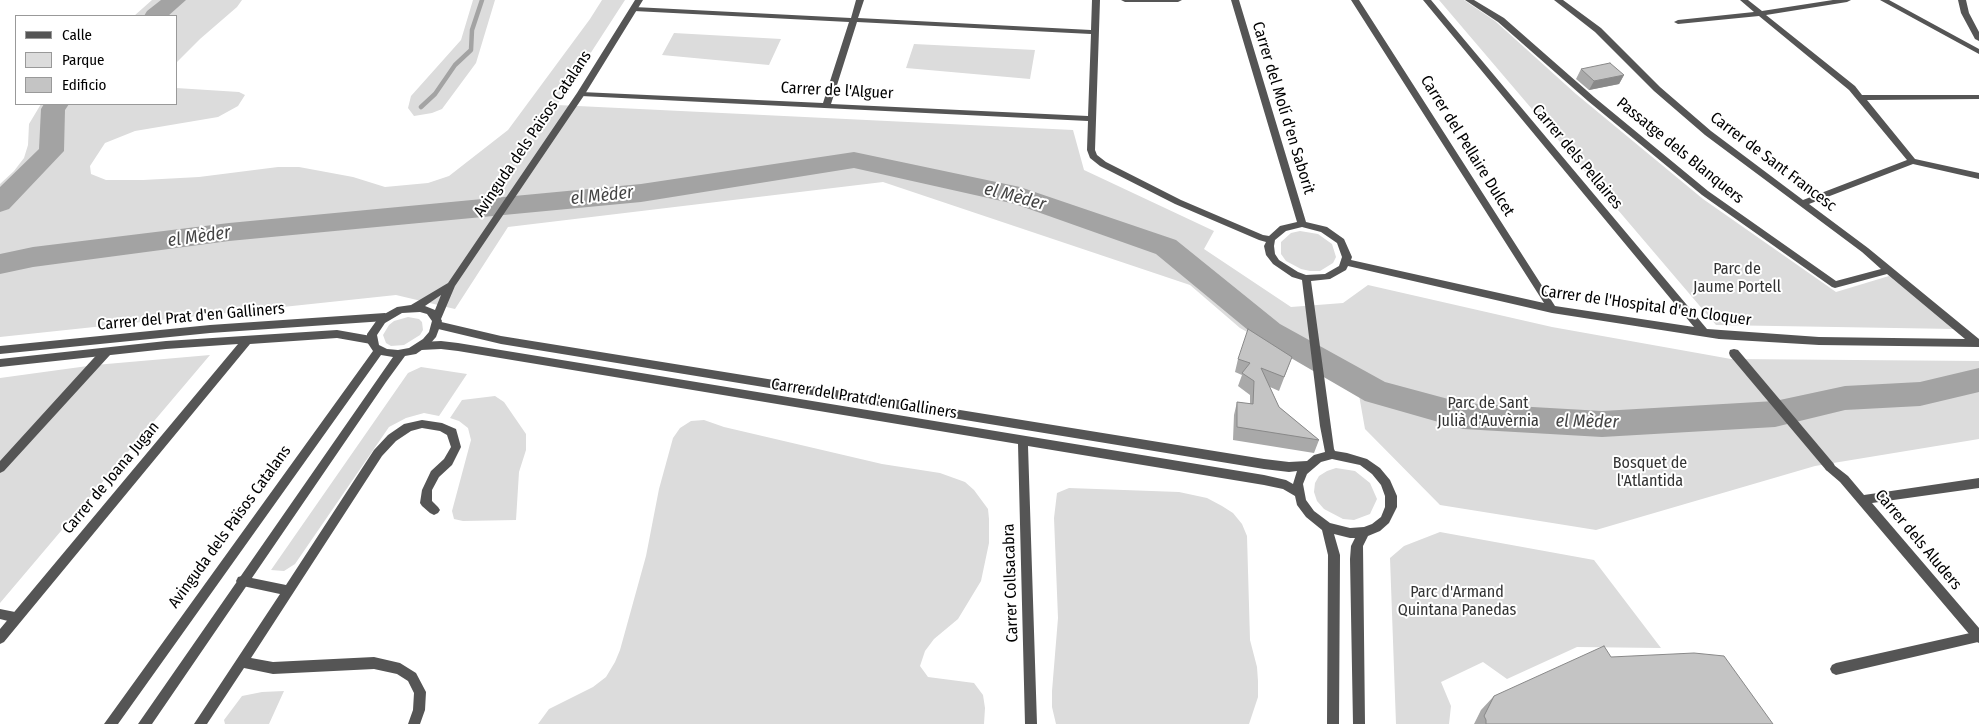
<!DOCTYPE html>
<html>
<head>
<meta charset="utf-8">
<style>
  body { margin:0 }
  #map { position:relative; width:1979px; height:724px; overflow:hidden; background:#fff; font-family:"Fira Sans Condensed",sans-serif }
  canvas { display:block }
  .legend { position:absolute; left:15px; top:15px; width:162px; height:90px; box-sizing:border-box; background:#fff; border:1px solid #999; margin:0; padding:6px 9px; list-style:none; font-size:15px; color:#000 }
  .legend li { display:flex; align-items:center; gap:10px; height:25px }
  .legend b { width:25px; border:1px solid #999 }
</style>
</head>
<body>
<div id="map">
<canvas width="1979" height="724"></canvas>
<ul class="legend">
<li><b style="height:6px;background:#555"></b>Calle</li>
<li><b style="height:14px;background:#dcdcdc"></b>Parque</li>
<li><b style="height:14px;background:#c4c4c4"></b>Edificio</li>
</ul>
</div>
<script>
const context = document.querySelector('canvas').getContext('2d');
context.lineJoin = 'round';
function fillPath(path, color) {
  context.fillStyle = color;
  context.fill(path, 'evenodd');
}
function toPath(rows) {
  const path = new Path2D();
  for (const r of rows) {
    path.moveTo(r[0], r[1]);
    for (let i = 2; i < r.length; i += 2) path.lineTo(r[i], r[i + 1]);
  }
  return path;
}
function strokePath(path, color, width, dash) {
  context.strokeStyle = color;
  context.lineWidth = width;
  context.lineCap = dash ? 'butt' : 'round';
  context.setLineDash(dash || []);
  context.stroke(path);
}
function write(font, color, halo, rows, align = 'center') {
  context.font = font + ' "Fira Sans Condensed",sans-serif';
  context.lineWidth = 4;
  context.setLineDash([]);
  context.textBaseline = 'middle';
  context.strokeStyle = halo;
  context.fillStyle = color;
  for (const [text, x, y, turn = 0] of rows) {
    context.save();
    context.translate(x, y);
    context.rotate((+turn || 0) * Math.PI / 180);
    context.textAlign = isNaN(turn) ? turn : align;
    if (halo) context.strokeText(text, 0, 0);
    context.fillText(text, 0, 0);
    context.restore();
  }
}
fillPath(toPath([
  [152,0,242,0,237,7,200,39,176,63,176,16,134,16],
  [473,0,495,0,476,63,442,109,432,113,414,116,408,108,411,96,461,40],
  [602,0,625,0,557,105,1073,130,1084,170,1214,231,1204,249,1291,307,1343,303,1368,285,1552,327,1731,359,1979,361,1979,439,1815,466,1596,530,1440,505,1365,429,1359,395,1240,328,1190,285,883,182,508,227,455,309,396,295,0,337,0,184,14,171,24,158,28,145,29,124,41,104,176,104,176,88,239,92,245,95,238,106,218,117,135,131,105,143,90,166,91,174,106,180,143,180,199,177,278,167,299,167,353,177,385,187,428,183,449,176,508,130,590,19],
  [1439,0,1464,0,1495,21,1576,94,1703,199,1836,292,1889,276,1955,329,1716,325],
  [674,33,781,39,769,65,662,55],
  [914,44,1035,50,1030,79,906,68],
  [1300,231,1318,234,1332,244,1336,257,1333,263,1320,271,1310,271,1301,269,1286,261,1281,254,1281,242,1291,233],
  [408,317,419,319,422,322,423,330,420,335,404,345,391,346,386,343,383,335,389,325,394,321],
  [210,355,0,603,0,378,95,365],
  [421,367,467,374,439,416,424,413,406,418,389,427,295,564,284,571,271,570,408,373],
  [495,396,504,402,526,434,526,450,519,472,516,520,463,521,454,519,452,511,471,440,468,428,459,421,450,418,462,400],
  [704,420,724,427,882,464,940,473,965,482,974,490,988,509,989,519,989,543,981,581,958,619,934,639,925,651,920,666,928,677,974,683,983,695,985,708,984,724,538,724,549,709,593,687,606,677,615,662,620,650,646,556,659,489,673,438,680,428,691,421],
  [1336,468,1355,471,1370,483,1377,499,1370,514,1354,520,1343,519,1324,509,1317,501,1314,492,1315,483,1319,476,1327,471],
  [1069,488,1179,492,1207,498,1222,506,1233,513,1242,524,1247,536,1250,640,1257,667,1258,681,1258,697,1249,724,1056,724,1052,707,1052,691,1058,618,1054,518,1057,493],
  [1440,532,1594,560,1661,648,1577,647,1507,679,1483,662,1441,682,1451,706,1449,724,1396,724,1390,558,1404,546],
  [284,691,269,724,225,724,224,720,242,696,262,692]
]), '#dcdcdc');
strokePath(toPath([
  [421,107,435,94,455,65,471,50,472,30,482,0]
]), '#a3a3a3', 4.5);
fillPath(toPath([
  [161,0,186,0,168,16,144,16,147,11,161,0],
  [44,104,69,104,65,110,64,151,9,209,0,212,0,187,39,149,41,109,44,104],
  [854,152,1020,187,1176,240,1280,324,1385,382,1463,403,1602,411,1775,401,1845,386,1920,382,1979,368,1979,392,1920,406,1845,410,1775,427,1602,437,1463,429,1365,401,1260,340,1156,254,1015,204,854,168,641,202,229,241,33,267,0,274,0,254,33,247,229,223,641,184,854,152]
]), '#a3a3a3');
fillPath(toPath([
  [106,348,110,349,111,352,110,355,4,471,0,473,0,461,102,349,106,348],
  [1734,349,1738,350,1834,464,1835,467,1834,470,1830,472,1826,470,1730,356,1729,353,1730,350,1734,349],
  [0,609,20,613,22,617,20,621,16,623,0,619,0,609],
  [1979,631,1978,642,1836,675,1832,673,1830,669,1832,665,1836,663,1979,631]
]), '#555');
fillPath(toPath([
  [856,0,864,0,858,18,1091,30,1092,0,1100,0,1095,150,1097,155,1106,162,1181,200,1263,235,1269,236,1280,226,1297,222,1231,0,1239,0,1306,222,1327,227,1344,239,1352,257,1351,260,1544,303,1351,0,1359,0,1555,306,1694,327,1423,0,1431,0,1707,329,1819,337,1965,339,1887,274,1835,288,1832,287,1702,195,1588,101,1498,22,1465,0,1474,0,1504,18,1594,97,1708,191,1836,281,1881,269,1862,252,1705,135,1654,91,1595,32,1554,0,1563,0,1601,28,1660,87,1711,131,1803,200,1907,160,1849,90,1759,16,1678,24,1674,22,1678,20,1754,12,1740,0,1748,0,1762,11,1833,0,1851,0,1847,2,1766,15,1855,86,1862,95,1979,95,1979,99,1867,100,1915,159,1979,173,1979,179,1913,164,1809,204,1868,248,1979,339,1979,347,1819,345,1719,339,1552,313,1348,266,1346,270,1330,279,1311,281,1334,449,1335,451,1347,453,1367,459,1380,468,1390,480,1397,496,1397,507,1389,523,1380,531,1368,536,1363,546,1365,724,1353,724,1350,559,1351,546,1355,538,1350,538,1334,534,1340,555,1339,724,1327,724,1328,555,1322,530,1306,517,1297,505,1295,496,1283,489,1264,485,1028,446,1037,724,1025,724,1018,444,458,351,441,349,421,350,416,346,421,342,441,341,458,343,1264,475,1286,480,1293,484,1297,471,1289,472,1264,469,501,344,434,328,432,325,437,321,501,336,1264,459,1289,462,1307,461,1314,455,1325,452,1320,426,1302,280,1292,277,1273,264,1266,255,1264,246,1266,242,1259,240,1175,204,1100,166,1090,158,1087,150,1088,121,581,96,577,94,581,92,823,103,849,22,634,11,630,9,634,7,851,18,856,0],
  [857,22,1091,34,1088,116,831,104,857,22],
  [1302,227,1321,232,1337,243,1342,257,1339,266,1325,274,1306,275,1298,272,1279,260,1275,254,1274,246,1275,240,1286,231,1302,227],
  [1332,459,1360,465,1372,474,1381,485,1385,496,1385,507,1381,517,1372,524,1364,527,1350,528,1330,523,1314,511,1306,500,1303,484,1307,474,1321,462,1332,459],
  [1121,0,1182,0,1178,2,1125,2,1121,0],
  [1880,0,1889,0,1979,49,1979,54,1880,0],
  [1958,0,1966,0,1969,13,1979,32,1979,41,1975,39,1961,13,1958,0],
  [385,313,390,317,385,321,210,333,0,354,0,346,210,325,385,313],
  [337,330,371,336,376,340,371,344,337,338,250,344,4,642,0,644,0,629,238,344,166,349,0,367,0,359,166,341,337,330],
  [422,420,442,423,456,429,461,447,452,465,439,477,432,490,432,501,438,507,440,510,438,513,434,515,430,513,422,506,420,503,422,490,431,471,444,459,451,447,447,435,440,431,422,428,411,431,396,441,382,456,251,658,273,662,374,657,400,663,416,673,426,692,425,710,420,724,408,724,413,710,414,693,408,681,397,674,374,669,273,674,244,668,207,724,194,724,280,594,238,585,236,581,238,577,242,576,286,585,374,450,388,435,404,424,422,420],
  [1830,462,1848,476,1864,495,1979,478,1979,488,1872,503,1979,628,1979,643,1975,641,1840,482,1826,470,1825,467,1826,464,1830,462]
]), '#555');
fillPath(toPath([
  [635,0,643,0,585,94,455,286,441,319,442,321,436,337,429,345,416,354,405,356,386,382,152,724,138,724,393,357,381,355,118,724,104,724,373,351,367,342,367,334,379,317,397,307,411,305,448,283,577,93,635,0],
  [441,295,435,310,425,306,441,295],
  [420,312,427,314,432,321,429,332,423,339,409,348,398,350,387,349,379,345,377,335,385,323,402,313,420,312]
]), '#555');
fillPath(toPath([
  [1581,69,1624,75,1619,84,1589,90,1576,79],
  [1292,357,1279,391,1270,387,1279,407,1319,440,1314,453,1233,440,1234,415,1237,402,1250,404,1250,395,1238,386,1242,375,1235,372,1238,359],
  [1611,657,1773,724,1474,724,1481,710,1494,696]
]), '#a9a9a9');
fillPath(toPath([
  [1624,75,1619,84,1589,90,1594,81]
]), '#898989');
const building = toPath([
  [1610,63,1624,75,1594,81,1581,69,1610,63],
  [1248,329,1292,357,1284,377,1261,368,1279,407,1319,440,1237,427,1237,402,1253,404,1254,381,1242,373,1250,363,1238,359,1248,329],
  [1604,646,1611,657,1694,653,1724,656,1773,724,1486,724,1486,720,1484,716,1494,696,1604,646]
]);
fillPath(building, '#c4c4c4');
strokePath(building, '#898989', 1);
write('16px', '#000', '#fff', [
  ["Carrer de l'Alguer",837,91,3],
  ["Carrer del Molí d'en Saborit",1283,108,73],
  ["Avinguda dels Països Catalans",533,134,-56],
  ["Carrer del Pellaire Dulcet",1467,146,58],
  ["Passatge dels Blanquers",1680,151,39],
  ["Carrer dels Pellaires",1577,157,50],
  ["Carrer de Sant Francesc",1773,162,37],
  ["Carrer de l'Hospital d'en Cloquer",1646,306,8],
  ["Carrer del Prat d'en Galliners",191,317,-5],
  ["Carrer del Prat d'en Galliners",864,399,9],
  ["Carrer de Joana Jugan",111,478,-50],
  ["Avinguda dels Països Catalans",230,527,-54],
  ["Carrer dels Aluders",1918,540,50],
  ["Carrer Collsacabra",1011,583,-92]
]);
write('16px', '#333', '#fff', [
  ["Parc de",1737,270],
  ["Jaume Portell",1737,288],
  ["Parc de Sant",1488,404],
  ["Julià d'Auvèrnia",1488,422],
  ["Bosquet de",1650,464],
  ["l'Atlantida",1650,482],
  ["Parc d'Armand",1457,593],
  ["Quintana Panedas",1457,611]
]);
write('italic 18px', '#444', '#fff', [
  ["el Mèder",602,196,-6],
  ["el Mèder",1015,197,15],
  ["el Mèder",199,237,-8],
  ["el Mèder",1587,422,1]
]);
</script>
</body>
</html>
